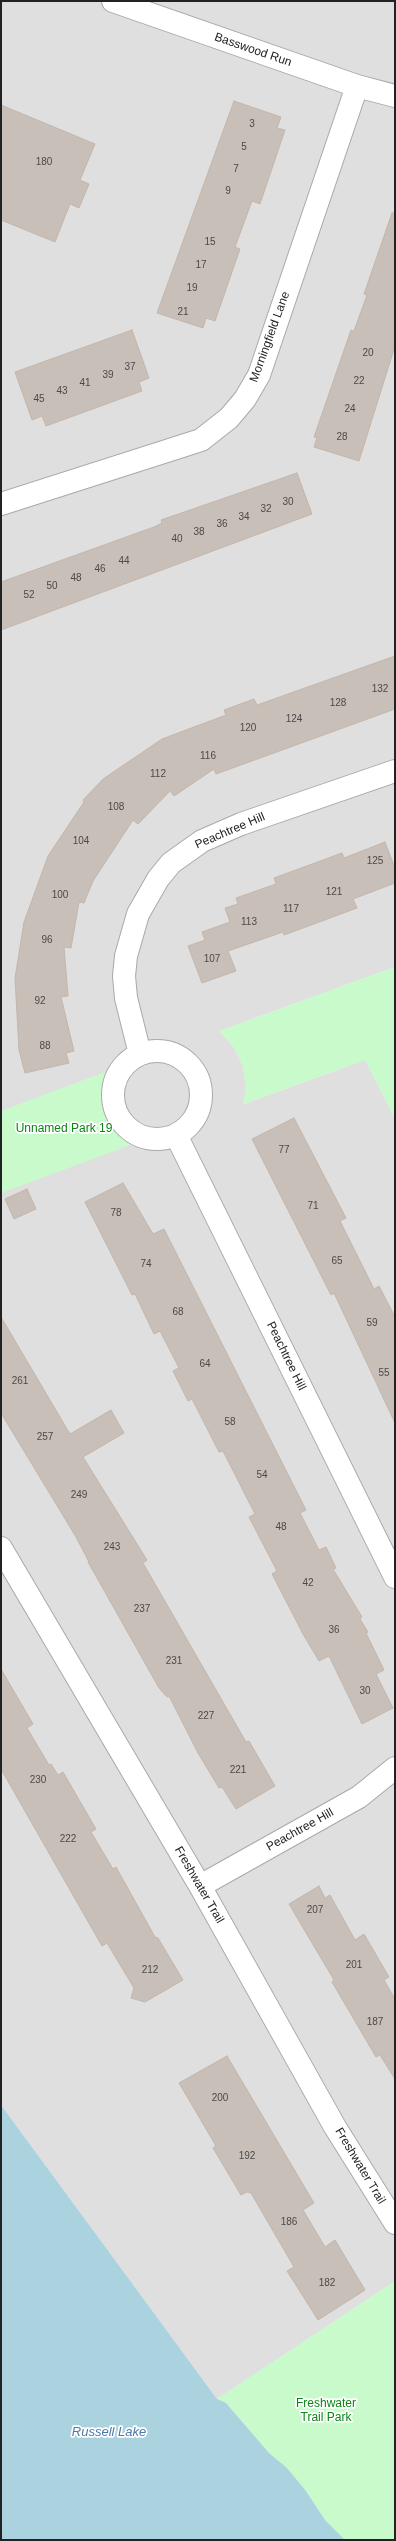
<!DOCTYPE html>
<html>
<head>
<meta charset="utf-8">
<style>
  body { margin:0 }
  #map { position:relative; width:396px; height:2541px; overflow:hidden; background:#f2efe9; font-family:Helvetica,sans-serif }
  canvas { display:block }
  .frame { position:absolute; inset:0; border:2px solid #222; pointer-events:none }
</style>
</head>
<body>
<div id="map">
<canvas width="396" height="2541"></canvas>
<div class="frame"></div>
</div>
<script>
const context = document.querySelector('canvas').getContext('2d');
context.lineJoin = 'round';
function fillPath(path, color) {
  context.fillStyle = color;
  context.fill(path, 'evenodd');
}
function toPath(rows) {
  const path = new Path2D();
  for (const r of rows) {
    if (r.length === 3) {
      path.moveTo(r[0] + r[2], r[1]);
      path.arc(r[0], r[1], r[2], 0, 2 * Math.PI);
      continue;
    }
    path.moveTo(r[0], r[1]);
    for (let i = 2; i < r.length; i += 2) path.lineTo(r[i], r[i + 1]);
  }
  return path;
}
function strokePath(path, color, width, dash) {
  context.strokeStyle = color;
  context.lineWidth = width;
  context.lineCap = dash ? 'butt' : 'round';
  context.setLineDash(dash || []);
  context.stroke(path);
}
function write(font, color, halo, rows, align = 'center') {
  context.font = font + ' Helvetica,sans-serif';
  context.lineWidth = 3.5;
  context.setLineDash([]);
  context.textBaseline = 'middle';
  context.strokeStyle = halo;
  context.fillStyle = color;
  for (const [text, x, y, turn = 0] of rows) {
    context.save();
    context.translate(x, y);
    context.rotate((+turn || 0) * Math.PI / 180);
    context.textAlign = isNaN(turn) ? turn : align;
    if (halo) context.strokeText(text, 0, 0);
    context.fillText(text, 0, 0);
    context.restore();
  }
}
fillPath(toPath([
  [1,1,395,1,395,967,219,1031,233,1046,243,1066,246,1087,244,1104,365,1060,395,1118,395,2281,217,2399,1,2105]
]), '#e0dfdf');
fillPath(toPath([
  [395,967,395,1118,365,1060,243,1104,246,1087,243,1066,233,1046,219,1031],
  [105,1072,104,1094,109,1114,118,1130,133,1144,1,1193,1,1111],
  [395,2281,395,2540,345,2540,325,2520,306,2491,287,2468,269,2453,226,2403,217,2399]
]), '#c8facc');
fillPath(toPath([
  [1,2105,217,2399,226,2403,269,2453,287,2468,306,2491,325,2520,345,2540,1,2540]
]), '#aad3df');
const building = toPath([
  [234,101,281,117,277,128,285,130,260,204,252,201,235,247,240,249,215,321,206,318,203,328,157,313,234,101],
  [1,105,95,144,80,180,89,184,79,208,70,204,55,242,1,220,1,105],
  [392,213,395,213,395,346,359,461,314,447,317,438,314,437,351,330,354,331,367,295,364,294,392,213],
  [132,330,149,378,139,382,142,391,46,426,42,416,32,420,15,372,132,330],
  [297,473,312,514,1,630,1,582,154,527,162,523,161,520,297,473],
  [395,656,395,709,216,774,214,769,174,796,170,791,138,824,133,820,93,881,84,903,79,902,71,948,64,947,68,996,61,997,74,1051,66,1053,69,1063,25,1073,19,1050,15,978,24,922,48,856,84,802,83,800,103,779,162,739,226,715,224,710,254,699,257,705,395,656],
  [385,842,395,868,395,883,353,899,357,908,284,935,283,932,228,951,236,971,202,983,188,946,205,940,202,932,230,922,225,908,238,904,236,898,276,884,274,878,342,853,344,858,385,842],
  [294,1118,346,1218,340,1221,374,1289,379,1286,395,1317,395,1423,334,1293,331,1295,252,1139,294,1118],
  [123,1183,153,1234,164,1229,306,1510,300,1513,319,1550,326,1547,336,1568,333,1569,362,1617,360,1619,368,1632,366,1633,384,1670,376,1674,393,1708,362,1724,329,1656,319,1661,303,1634,272,1574,277,1571,249,1517,255,1514,223,1451,219,1452,192,1399,188,1401,173,1371,179,1368,160,1331,154,1334,135,1294,132,1295,85,1202,123,1183],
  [27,1189,36,1209,14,1219,5,1199,27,1189],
  [1,1317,70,1434,111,1410,124,1433,83,1457,147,1560,143,1563,246,1742,249,1741,275,1786,236,1809,222,1787,219,1788,198,1753,169,1696,167,1697,159,1688,88,1562,89,1562,76,1537,1,1413,1,1317],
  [1,1669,33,1724,27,1728,49,1765,51,1764,58,1775,63,1772,96,1829,91,1832,113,1869,116,1867,155,1937,158,1938,183,1980,145,2002,131,1998,134,1988,107,1943,102,1946,1,1769,1,1669],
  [319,1886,325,1898,330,1895,355,1940,364,1934,389,1977,384,1980,395,1999,395,2079,380,2055,376,2057,332,1982,334,1980,289,1904,319,1886],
  [227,2056,314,2203,303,2210,325,2247,335,2240,365,2290,318,2320,287,2271,294,2267,251,2193,247,2192,241,2195,213,2148,216,2146,179,2083,227,2056]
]);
fillPath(building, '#c7bfb8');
strokePath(building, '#c4b6ab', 1);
const minor = toPath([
  [113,1,357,86,395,96],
  [1,504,201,440,229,418,245,399,259,375,357,86],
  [157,1095,44],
  [140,1054,126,998,124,976,126,956,138,914,158,879,171,863,202,841,241,824,395,771],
  [176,1135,395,1577],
  [1,1548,200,1886,335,2127,395,2223],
  [200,1886,359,1797,395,1768]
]);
strokePath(minor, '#a9a9a9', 24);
strokePath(minor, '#fff', 22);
write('10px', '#4b4948', null, [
  ["3",252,124],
  ["5",244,147],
  ["180",44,162],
  ["7",236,169],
  ["9",228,191],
  ["15",210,242],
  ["17",201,265],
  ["19",192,288],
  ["21",183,312],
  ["20",368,353],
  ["37",130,367],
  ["39",108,375],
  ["22",359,381],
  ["41",85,383],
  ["43",62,391],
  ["45",39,399],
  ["24",350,409],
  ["28",342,437],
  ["30",288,502],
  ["32",266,509],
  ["34",244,517],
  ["36",222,524],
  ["38",199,532],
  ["40",177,539],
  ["44",124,561],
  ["46",100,569],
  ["48",76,578],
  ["50",52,586],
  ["52",29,595],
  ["132",380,689],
  ["128",338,703],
  ["124",294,719],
  ["120",248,728],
  ["116",208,756],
  ["112",158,774],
  ["108",116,807],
  ["104",81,841],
  ["125",375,861],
  ["121",334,892],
  ["100",60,895],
  ["117",291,909],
  ["113",249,922],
  ["96",47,940],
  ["107",212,959],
  ["92",40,1001],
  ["88",45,1046],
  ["77",284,1150],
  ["71",313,1206],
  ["78",116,1213],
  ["65",337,1261],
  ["74",146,1264],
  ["68",178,1312],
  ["59",372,1323],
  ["64",205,1364],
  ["55",384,1373],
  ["261",20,1381],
  ["58",230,1422],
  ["257",45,1437],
  ["54",262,1475],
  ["249",79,1495],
  ["48",281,1527],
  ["243",112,1547],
  ["42",308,1583],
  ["237",142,1609],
  ["36",334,1630],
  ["231",174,1661],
  ["30",365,1691],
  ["227",206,1716],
  ["221",238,1770],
  ["230",38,1780],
  ["222",68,1839],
  ["207",315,1910],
  ["201",354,1965],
  ["212",150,1970],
  ["187",375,2022],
  ["200",220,2098],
  ["192",247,2156],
  ["186",289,2222],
  ["182",327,2283]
]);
write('12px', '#222', '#fff', [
  ["Basswood Run",253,50,19],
  ["Morningfield Lane",270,337,-70],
  ["Peachtree Hill",230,831,-23],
  ["Peachtree Hill",286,1356,64],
  ["Peachtree Hill",300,1830,-29],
  ["Freshwater Trail",199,1885,60],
  ["Freshwater Trail",360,2166,59]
]);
write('12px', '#0c8416', '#fff', [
  ["Unnamed Park 19",64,1129],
  ["Freshwater",326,2404],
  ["Trail Park",326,2418]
]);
write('italic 13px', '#4a7aab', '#fff', [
  ["Russell Lake",109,2432]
]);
</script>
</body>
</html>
